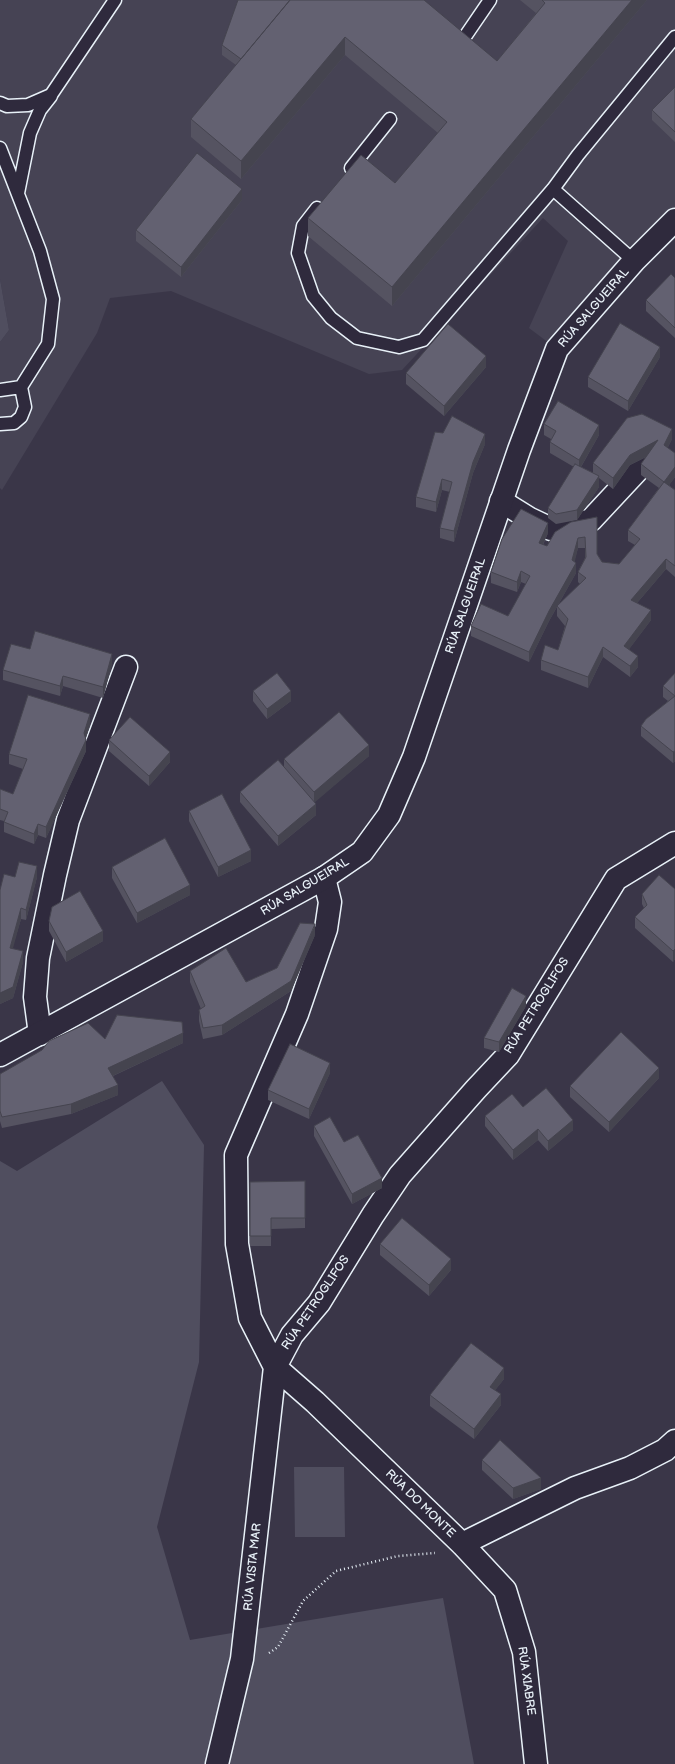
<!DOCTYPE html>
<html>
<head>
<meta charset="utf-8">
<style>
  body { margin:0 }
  canvas { display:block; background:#3a3648 }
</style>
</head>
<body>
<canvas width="675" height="1764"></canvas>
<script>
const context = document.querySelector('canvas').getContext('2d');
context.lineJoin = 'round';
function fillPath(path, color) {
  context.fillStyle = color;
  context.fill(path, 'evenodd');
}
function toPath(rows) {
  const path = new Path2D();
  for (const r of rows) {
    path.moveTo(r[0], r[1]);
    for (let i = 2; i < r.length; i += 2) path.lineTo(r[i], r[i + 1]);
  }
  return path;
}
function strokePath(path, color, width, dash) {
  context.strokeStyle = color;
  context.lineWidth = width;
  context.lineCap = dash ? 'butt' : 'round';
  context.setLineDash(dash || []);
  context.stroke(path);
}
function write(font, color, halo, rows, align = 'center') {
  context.font = font + ' "Balsamiq Sans",sans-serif';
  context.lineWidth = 3;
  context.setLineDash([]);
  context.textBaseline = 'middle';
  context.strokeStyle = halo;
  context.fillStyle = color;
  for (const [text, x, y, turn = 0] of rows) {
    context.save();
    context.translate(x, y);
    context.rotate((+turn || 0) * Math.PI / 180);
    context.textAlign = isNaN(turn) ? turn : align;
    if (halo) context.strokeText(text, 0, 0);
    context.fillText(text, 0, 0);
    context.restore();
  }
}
fillPath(toPath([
  [0,0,675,0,675,220,557,349,529,328,568,241,543,218,402,370,369,374,171,291,110,298,97,333,2,490,0,488,0,342,9,330,0,279]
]), '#464354');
fillPath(toPath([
  [0,279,9,330,0,342],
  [162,1081,204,1145,199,1362,157,1527,190,1640,443,1598,474,1764,0,1764,0,1161,17,1171],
  [294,1467,344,1467,345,1537,295,1537]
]), '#504e5f');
const lane = toPath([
  [462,41,490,0],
  [0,103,7,106,28,105,51,95,115,0],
  [0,148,40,251,53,299,48,344,21,387,25,407,21,417,14,423,0,424],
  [351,168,390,119],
  [553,189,634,261],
  [18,193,30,133,40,110,51,96],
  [317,208,303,226,298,253,313,296,331,318,357,338,399,347,423,340,553,189,578,155,675,37],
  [0,390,21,387]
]);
const street = toPath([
  [501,501,530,519,551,529,564,529,591,520,647,460],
  [324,878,330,902,326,929,297,1014,236,1155,237,1244,250,1318,275,1367,315,1402,462,1544,505,1590,524,1652,536,1764],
  [40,1034,35,997,38,958,55,875,68,820,126,667],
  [462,1544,575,1488,630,1468,665,1450,675,1441],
  [217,1764,242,1659,275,1367,292,1335,319,1303,373,1215,400,1175,476,1089,508,1055,616,879,675,843]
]);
const secondary = toPath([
  [0,1055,324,878,362,852,389,815,414,757,519,450,557,349,634,261,675,220]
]);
strokePath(lane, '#e8f1f8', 15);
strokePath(street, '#e8f1f8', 25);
strokePath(secondary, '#e8f1f8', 25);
strokePath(toPath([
  [269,1653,278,1647,303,1601,336,1571,398,1556,435,1553]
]), '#e8f1f8', 2.5, [1, 3]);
strokePath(lane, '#2f2a3d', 12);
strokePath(street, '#2f2a3d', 22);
strokePath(secondary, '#2f2a3d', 22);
fillPath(toPath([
  [238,0,497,61,536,13,520,0,647,0,392,306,308,236,308,218,395,183,438,133,345,55,241,179,191,137,191,119,236,65,222,55,222,45],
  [675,87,675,142,652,120,652,110],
  [242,200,181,277,136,241,136,230],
  [675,278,675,338,646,311,646,300],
  [660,357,628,411,588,387,588,377],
  [486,367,444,416,406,384,406,373],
  [544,424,599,435,581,467,593,473,593,463,672,439,668,447,675,477,669,485,675,490,675,577,666,569,637,603,651,620,629,649,638,667,630,677,603,657,588,688,541,670,541,660,558,650,565,626,557,616,557,607,549,621,529,662,471,636,471,626,508,616,526,584,521,582,517,592,491,583,491,572,548,533,543,545,547,546,597,517,597,554,602,562,619,564,635,545,628,541,628,530,659,488,641,475,641,464,646,457,630,465,613,489,599,478,599,487,577,520,556,524,548,518,548,508,574,467,550,453,550,442,551,439,544,435],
  [578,548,585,548,585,558,578,572,578,582,580,584,558,605,576,573,574,562],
  [485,444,473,473,454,542,440,538,440,528,450,492,442,490,436,512,416,507,416,497],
  [30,649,112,664,103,698,63,686,60,696,3,680,3,670],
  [675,673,675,761,673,763,641,736,641,726,668,701,663,697,663,686],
  [253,691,291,701,267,719,253,701],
  [90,725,86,738,86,751,46,838,38,835,34,844,4,832,4,821,0,820,0,789,13,794,23,769,9,764,9,754],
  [109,740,170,762,149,786,109,751],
  [369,756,314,802,316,815,278,846,240,802,240,792,284,768,284,759],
  [189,811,251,861,218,877,189,821],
  [112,867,190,895,137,923,112,878],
  [37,877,26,920,21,919,12,949,23,962,13,998,0,1004,0,890],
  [675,889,675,959,673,962,635,928,635,917,644,908,642,904,642,894],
  [49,921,103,941,66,962,49,931],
  [315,935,291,991,222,1035,203,1039,199,1021,199,1010,201,1009,190,982,190,971,246,982,277,968],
  [526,1006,499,1052,484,1048,484,1038],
  [105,1039,183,1043,113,1076,118,1095,71,1114,2,1128,0,1121,0,1074],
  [330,1073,309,1119,268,1100,268,1090],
  [659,1078,609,1132,570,1097,570,1086],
  [523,1107,573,1130,548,1151,538,1140,513,1160,485,1126,485,1116],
  [314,1126,382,1188,352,1204,314,1136],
  [305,1181,305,1228,271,1229,271,1246,250,1246,250,1182],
  [380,1244,451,1270,429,1296,380,1255],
  [504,1379,495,1390,501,1405,474,1439,430,1406,430,1395],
  [482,1460,541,1489,513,1499,482,1470]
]), '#555361');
fillPath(toPath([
  [632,0,647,0,392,306,392,287],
  [345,37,345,55,241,179,241,161],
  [242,189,242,200,181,277,181,267],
  [660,347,660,357,628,411,628,401],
  [486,356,486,367,444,416,444,406],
  [599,425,599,435,579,470,579,460],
  [672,429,672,439,664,455,664,445],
  [485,434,485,444,473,473,454,542,454,531,473,462],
  [658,440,658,451,630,465,613,489,613,478,630,455],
  [675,467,675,477,664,492,664,482],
  [599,476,599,487,577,520,577,510],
  [442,479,442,490,436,512,436,502],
  [548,523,548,533,539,553,539,543],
  [578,538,578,548,573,569,576,563,576,573,549,621,529,662,529,652,572,560],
  [666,559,666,569,631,610,631,600],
  [521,571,521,582,517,592,517,582],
  [651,610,651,620,624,656,624,646],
  [603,647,603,657,588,688,588,677],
  [112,654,112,664,103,698,103,687],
  [638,656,638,667,630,677,630,666],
  [63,676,63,686,60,696,60,686],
  [291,691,291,701,267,719,267,709],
  [90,714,90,725,84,743,84,733],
  [86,740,86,751,46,838,46,827],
  [369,745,369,756,314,803,314,792],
  [675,751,675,761,673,763,673,752],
  [170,752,170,762,149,786,149,776],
  [316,804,316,815,278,846,278,836],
  [38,824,38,835,34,844,34,834],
  [251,850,251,861,218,877,218,867],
  [37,866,37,877,26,920,26,910],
  [190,885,190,895,137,923,137,913],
  [21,908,21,919,10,959,10,948],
  [315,924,315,935,291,991,222,1035,222,1025,291,981],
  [103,931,103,941,66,962,66,952],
  [675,949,675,959,673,962,673,951],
  [23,951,23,962,13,998,0,1004,0,993],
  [526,996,526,1006,499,1052,499,1042],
  [183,1033,183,1043,108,1078,108,1068],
  [330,1063,330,1073,309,1119,309,1109],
  [659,1068,659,1078,609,1132,609,1122],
  [118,1085,118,1095,71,1114,71,1104],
  [573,1120,573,1130,548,1151,548,1141],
  [538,1129,538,1140,513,1160,513,1150],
  [382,1178,382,1188,352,1204,352,1194],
  [451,1259,451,1270,429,1296,429,1285],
  [504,1368,504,1379,490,1397,490,1387],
  [501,1394,501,1405,474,1439,474,1429],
  [541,1478,541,1489,513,1499,513,1488]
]), '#45444f');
const building = toPath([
  [238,0,290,0,241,59,222,45,238,0],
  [290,0,424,0,497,61,545,3,542,0,632,0,392,287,308,218,361,155,395,183,447,122,345,37,241,161,191,119,290,0],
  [675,87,675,132,652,110,675,87],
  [197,153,242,189,181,267,136,230,197,153],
  [671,274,675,278,675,328,646,300,671,274],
  [620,323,660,347,628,401,588,377,620,323],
  [448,324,486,356,444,406,406,373,448,324],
  [558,401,599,425,579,460,550,442,556,431,544,424,558,401],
  [642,414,672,429,664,445,675,453,675,467,664,482,641,464,658,440,630,455,613,478,593,463,627,418,642,414],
  [452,416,485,434,473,462,454,531,440,528,452,482,442,479,436,502,416,497,435,432,443,433,452,416],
  [575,464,599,476,577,510,556,514,548,508,575,464],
  [664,482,675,490,675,566,666,559,631,600,651,610,624,646,638,656,630,666,603,647,588,677,541,660,545,645,558,650,568,619,557,606,586,578,578,572,586,557,585,537,578,538,572,560,576,563,549,611,529,652,471,626,481,604,508,616,530,576,521,571,517,582,491,572,502,539,521,509,548,523,539,543,547,546,555,532,571,522,597,517,597,554,602,562,619,564,640,539,628,530,664,482],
  [35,631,112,654,103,687,63,676,60,686,3,670,11,644,30,649,35,631],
  [277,673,291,691,267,709,253,691,277,673],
  [675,673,675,751,673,752,641,726,646,719,675,696,663,686,675,673],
  [28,695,90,714,84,733,86,740,46,827,38,824,34,834,4,822,8,812,0,809,0,789,13,794,27,759,9,754,28,695],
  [339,712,369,745,314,792,284,759,339,712],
  [130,717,170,752,149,776,109,740,130,717],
  [278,760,316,804,278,836,240,792,278,760],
  [222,794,251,850,218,867,189,811,222,794],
  [165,838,190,885,137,913,112,867,165,838],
  [19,862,37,866,26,910,21,908,10,948,23,951,13,987,0,993,0,890,4,874,15,877,19,862],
  [659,875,675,889,675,949,673,951,635,917,647,905,642,894,659,875],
  [80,891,103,931,66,952,49,921,52,907,80,891],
  [300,923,315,924,291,981,222,1025,203,1028,199,1010,205,1006,190,971,226,948,246,982,277,968,300,923],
  [512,988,526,996,499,1042,484,1038,512,988],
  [117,1015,182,1022,183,1033,108,1068,118,1085,71,1104,2,1117,0,1111,0,1074,42,1050,49,1041,88,1023,105,1039,117,1015],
  [621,1032,659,1068,609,1122,570,1086,621,1032],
  [290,1044,330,1063,309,1109,268,1090,290,1044],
  [546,1088,573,1120,548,1141,538,1129,513,1150,485,1116,512,1094,523,1107,546,1088],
  [330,1117,344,1142,358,1135,382,1178,352,1194,314,1126,330,1117],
  [305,1181,305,1218,271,1218,271,1236,250,1236,250,1182,305,1181],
  [402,1218,451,1259,429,1285,380,1244,402,1218],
  [471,1343,504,1368,490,1387,501,1394,474,1429,430,1395,471,1343],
  [500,1440,541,1478,513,1488,482,1460,500,1440]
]);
fillPath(building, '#636171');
strokePath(building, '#45444f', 1);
write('12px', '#e8f1f8', '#2f2a3d', [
  ["RÚA SALGUEIRAL",594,308,-49],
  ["RÚA SALGUEIRAL",466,606,-71],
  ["RÚA SALGUEIRAL",305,887,-31],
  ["RÚA PETROGLIFOS",537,1006,-58],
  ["RÚA PETROGLIFOS",316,1303,-56],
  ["RÚA DO MONTE",420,1504,44],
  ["RÚA VISTA MAR",253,1567,-84],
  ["RÚA XIABRE",526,1681,82]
]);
</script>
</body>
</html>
